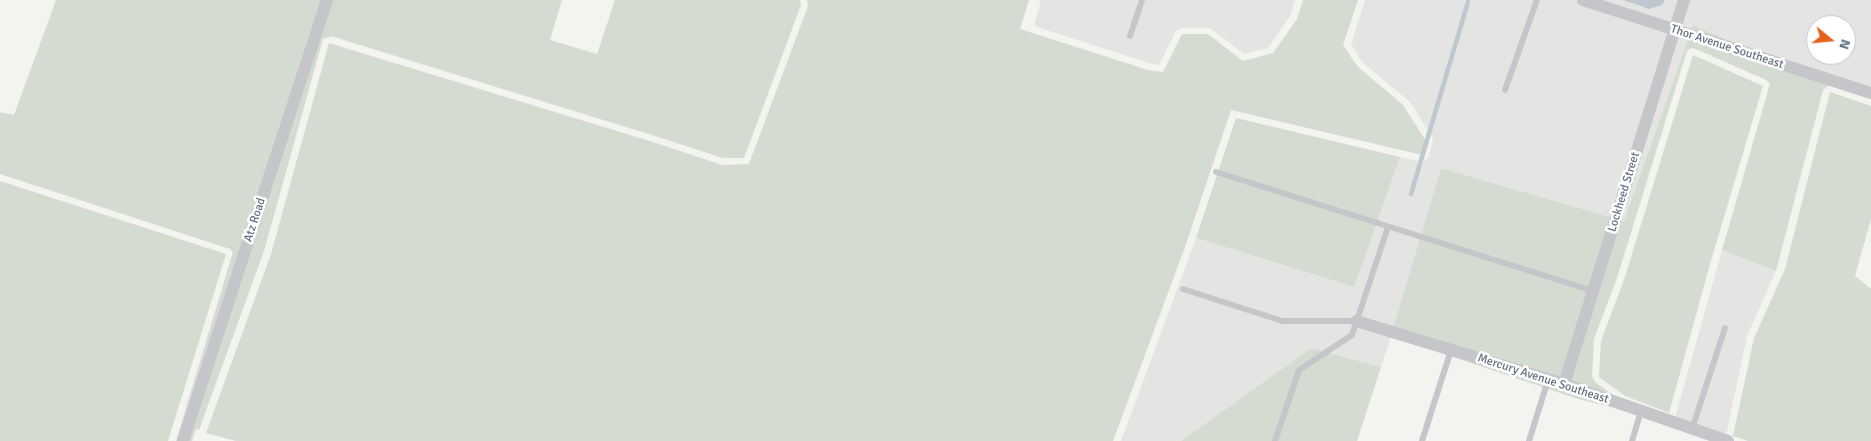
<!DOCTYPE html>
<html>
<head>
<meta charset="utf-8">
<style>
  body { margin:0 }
  #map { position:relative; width:1871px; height:441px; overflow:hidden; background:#f3f4ef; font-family:Signika,sans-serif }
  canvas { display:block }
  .north { position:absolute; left:1806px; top:15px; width:50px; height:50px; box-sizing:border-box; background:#fff; border:1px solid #c0c6cd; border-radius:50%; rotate:107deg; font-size:14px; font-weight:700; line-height:20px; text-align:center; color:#627081 }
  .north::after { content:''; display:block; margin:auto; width:18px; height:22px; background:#e6601e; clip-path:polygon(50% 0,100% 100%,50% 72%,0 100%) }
</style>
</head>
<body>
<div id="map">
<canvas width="1871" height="441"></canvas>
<div class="north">N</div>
</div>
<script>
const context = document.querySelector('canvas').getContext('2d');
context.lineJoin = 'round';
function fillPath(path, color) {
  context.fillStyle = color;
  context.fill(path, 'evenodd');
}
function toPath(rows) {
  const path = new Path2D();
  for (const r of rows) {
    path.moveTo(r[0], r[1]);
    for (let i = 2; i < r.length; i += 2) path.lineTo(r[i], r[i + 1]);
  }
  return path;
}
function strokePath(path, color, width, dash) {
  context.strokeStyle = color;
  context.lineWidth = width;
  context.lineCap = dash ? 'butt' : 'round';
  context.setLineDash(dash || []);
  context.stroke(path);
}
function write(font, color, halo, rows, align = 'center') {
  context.font = font + ' Signika,sans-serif';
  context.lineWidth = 5;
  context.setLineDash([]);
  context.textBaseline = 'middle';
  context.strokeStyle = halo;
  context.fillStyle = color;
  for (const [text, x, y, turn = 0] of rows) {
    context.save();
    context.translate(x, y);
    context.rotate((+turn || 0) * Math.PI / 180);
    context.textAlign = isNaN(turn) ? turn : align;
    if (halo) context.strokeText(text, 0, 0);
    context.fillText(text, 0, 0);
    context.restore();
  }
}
fillPath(toPath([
  [1041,0,1295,0,1290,16,1268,48,1244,54,1210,28,1182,28,1176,31,1159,65,1149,63,1034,26],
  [1365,0,1623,0,1649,9,1662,5,1665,0,1871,0,1871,99,1837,87,1693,25,1624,221,1441,168,1397,319,1381,367,1311,348,1181,441,1121,441,1196,238,1353,287,1400,157,1422,162,1429,158,1433,139,1410,102,1362,62,1351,44],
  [1816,25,1846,25,1846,55,1816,55],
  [1722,250,1776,271,1747,336,1726,435,1675,418]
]), '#e4e5e3');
fillPath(toPath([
  [56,0,562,0,550,40,597,54,615,0,800,0,801,5,744,158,723,158,655,136,331,36,323,39,264,251,199,430,196,429,192,441,176,441,233,252,230,249,0,174,0,112,14,115],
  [807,0,1029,0,1020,29,1148,70,1163,72,1182,34,1208,34,1243,61,1273,53,1297,19,1303,0,1358,0,1343,45,1357,66,1403,105,1426,141,1422,155,1231,110,1185,247,1113,441,236,441,206,433,271,254,329,43,653,142,722,165,749,164,808,6],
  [1693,25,1837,87,1828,86,1823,90,1776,271,1722,250,1770,84,1766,80,1696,49,1691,48,1687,51,1618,275,1594,339,1592,376,1595,382,1621,401,1662,419,1578,399,1391,336,1441,168,1624,221],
  [1693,55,1763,86,1710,264,1669,413,1625,396,1599,377,1601,341,1625,277],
  [1830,92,1871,106,1871,219,1855,276,1871,289,1871,441,1748,441,1733,436,1754,338,1785,269],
  [1236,118,1400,157,1354,287,1196,238],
  [0,181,226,254,168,441,0,441],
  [1311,348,1381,367,1357,441,1181,441]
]), '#d4dbd0');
fillPath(toPath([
  [1623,0,1665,0,1662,5,1649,9]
]), '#bfc8ce');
strokePath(toPath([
  [1411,194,1468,2]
]), '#bfc8ce', 4.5);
strokePath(toPath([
  [1130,36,1142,0],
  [1505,90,1537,0],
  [1216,172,1593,291],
  [1183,289,1282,321,1356,321],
  [1692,429,1725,328],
  [1275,441,1299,370,1352,335,1388,227],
  [1422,441,1451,350],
  [1529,441,1548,380],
  [1632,441,1641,411]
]), '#c4c6ca', 6);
strokePath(toPath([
  [1583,0,1871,93],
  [1356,321,1564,384,1728,441],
  [1564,384,1684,0],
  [183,441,327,0]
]), '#c4c6ca', 12);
write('12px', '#627081', '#fff', [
  ["Thor Avenue Southeast",1727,47,18],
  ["Lockheed Street",1624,192,-73],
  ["Atz Road",255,220,-72],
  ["Mercury Avenue Southeast",1543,379,18]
]);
</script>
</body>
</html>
